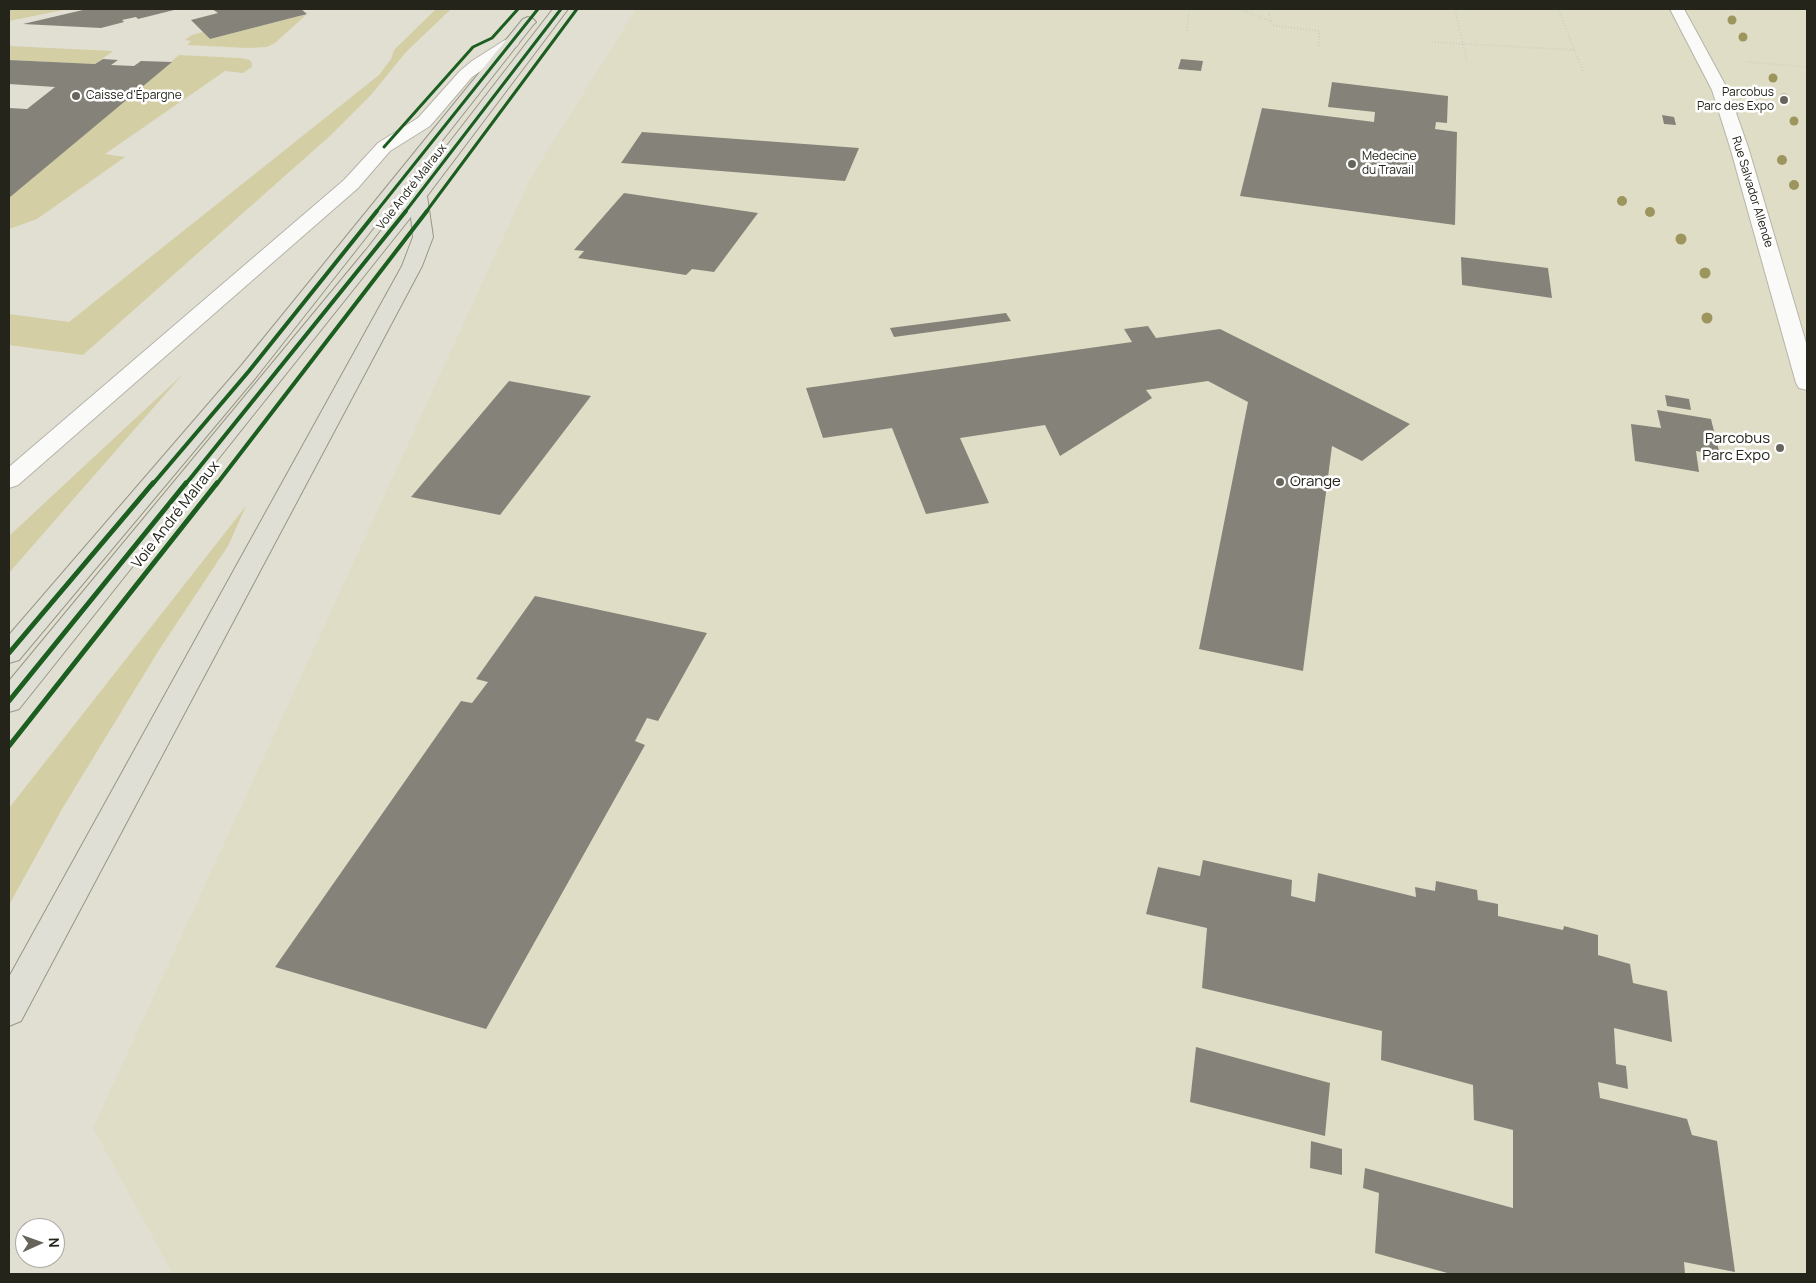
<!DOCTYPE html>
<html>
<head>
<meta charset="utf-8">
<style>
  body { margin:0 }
  #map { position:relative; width:1816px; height:1283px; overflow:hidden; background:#e1dfd2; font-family:Manrope,sans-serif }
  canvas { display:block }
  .frame { position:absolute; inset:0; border:10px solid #25241b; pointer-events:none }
  .north { position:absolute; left:15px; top:1218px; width:50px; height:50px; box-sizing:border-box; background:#fff; border:1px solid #a8a7a4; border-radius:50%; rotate:88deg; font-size:14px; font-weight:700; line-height:20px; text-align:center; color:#25241b }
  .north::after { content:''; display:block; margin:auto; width:18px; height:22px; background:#67655b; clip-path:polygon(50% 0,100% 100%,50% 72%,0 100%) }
</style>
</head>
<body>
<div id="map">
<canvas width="1816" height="1283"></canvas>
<div class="frame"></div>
<div class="north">N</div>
</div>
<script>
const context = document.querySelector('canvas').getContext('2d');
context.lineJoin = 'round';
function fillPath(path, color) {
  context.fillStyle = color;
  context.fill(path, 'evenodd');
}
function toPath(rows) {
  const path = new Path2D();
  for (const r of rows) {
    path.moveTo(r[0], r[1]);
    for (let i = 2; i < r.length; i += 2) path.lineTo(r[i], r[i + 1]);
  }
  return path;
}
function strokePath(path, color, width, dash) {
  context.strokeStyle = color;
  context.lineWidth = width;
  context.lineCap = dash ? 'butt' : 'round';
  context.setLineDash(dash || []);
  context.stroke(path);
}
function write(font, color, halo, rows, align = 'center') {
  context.font = font + ' Manrope,sans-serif';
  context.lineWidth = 5;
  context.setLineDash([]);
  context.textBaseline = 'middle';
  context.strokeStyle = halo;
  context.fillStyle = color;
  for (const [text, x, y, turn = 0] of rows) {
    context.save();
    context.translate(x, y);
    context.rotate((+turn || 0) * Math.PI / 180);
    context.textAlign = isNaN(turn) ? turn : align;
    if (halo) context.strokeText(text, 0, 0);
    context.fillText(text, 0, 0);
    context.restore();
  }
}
fillPath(toPath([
  [636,9,1807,9,1807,1274,173,1274,93,1128,531,177]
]), '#e0ddc6');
fillPath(toPath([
  [9,9,68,9,9,21],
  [436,9,451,9,406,52,371,95,331,135,83,355,9,345,9,314,69,322,379,75,391,59,394,50],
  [307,14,275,43,267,47,248,48,187,45,191,41,185,40,192,35,203,32,210,39],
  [9,46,113,51,95,64,9,60],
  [179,55,240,58,250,60,252,64,252,67,243,73,225,71,105,154,125,157,37,219,9,229,9,198],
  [182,375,36,542,9,573,9,536],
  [246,506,228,546,159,650,62,809,9,905,9,808]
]), '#d4cea5');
fillPath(toPath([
  [87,9,178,9,138,19,136,17,122,20,124,22,101,28,23,24],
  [212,9,301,9,307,14,210,39,191,20,218,13],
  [103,59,118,60,111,65,134,66,141,61,172,62,9,198,9,108,27,109,55,87,9,84,9,60,95,64],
  [1181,59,1203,61,1201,71,1178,69],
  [1332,82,1448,96,1447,123,1436,122,1435,129,1457,132,1455,225,1240,196,1262,108,1374,122,1375,112,1328,107],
  [1662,115,1674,117,1676,125,1664,124],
  [642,132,859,148,845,181,621,163],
  [624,193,758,213,714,272,692,269,686,275,578,258,584,251,574,250],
  [1461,257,1548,268,1552,298,1462,285],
  [1006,313,1011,321,894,337,890,328],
  [1148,326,1156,338,1220,329,1410,424,1362,461,1332,446,1303,671,1199,649,1248,402,1208,381,1146,390,1152,398,1060,456,1045,425,960,438,989,503,926,514,892,428,823,438,806,388,1132,342,1124,329],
  [509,381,591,396,500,515,411,497],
  [1665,395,1689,399,1691,410,1667,406],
  [1657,410,1711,419,1720,455,1696,451,1699,472,1635,461,1631,424,1661,428],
  [535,596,707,633,658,721,647,718,635,741,645,745,486,1029,275,967,461,701,472,703,488,682,476,679],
  [1203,860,1292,880,1291,896,1315,902,1318,873,1416,897,1415,887,1435,891,1436,881,1477,890,1478,900,1498,904,1498,916,1563,930,1564,926,1598,935,1598,955,1630,964,1633,983,1667,991,1672,1042,1614,1028,1616,1064,1626,1066,1628,1089,1598,1082,1600,1098,1687,1119,1692,1135,1717,1141,1735,1272,1684,1262,1685,1274,1451,1274,1375,1253,1379,1193,1363,1188,1365,1168,1513,1208,1513,1130,1474,1120,1473,1085,1381,1060,1382,1031,1202,988,1207,928,1146,914,1158,867,1200,876],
  [1196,1047,1330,1083,1325,1136,1190,1102],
  [1311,1141,1342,1149,1342,1175,1310,1168]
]), '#858379');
const minor = toPath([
  [1670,9,1684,9,1728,90,1748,147,1807,346,1807,390,1799,388,1796,383,1730,147,1712,90,1670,9],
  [511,38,517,40,519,43,517,46,472,77,430,126,390,151,358,188,18,485,9,488,9,467,344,180,378,143,418,118,460,71,472,61,505,40,511,38]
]);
const major = toPath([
  [553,9,568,9,427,196,433,237,422,266,21,1021,9,1026,9,977,402,266,413,237,411,217,19,709,9,712,9,681,366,250,553,9],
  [528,17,533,19,536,22,533,25,257,376,19,660,9,663,9,635,241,366,523,19,528,17]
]);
strokePath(minor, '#b6b4aa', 2);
strokePath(major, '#999683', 2);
strokePath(toPath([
  [1239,9,1272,22],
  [1268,9,1272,25,1319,31,1319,48],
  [1455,9,1467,62],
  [1558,9,1583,71],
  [1187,31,1189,9],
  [1432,42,1574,50],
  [1747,62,1807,67]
]), '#c2c2bd', 2, [0.5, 2.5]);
fillPath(minor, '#fafaf8');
fillPath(major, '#e0dfd6');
strokePath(toPath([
  [384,147,473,47,492,38,518,9],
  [376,212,538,9],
  [405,212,561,9],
  [426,212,577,9]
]), '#1b5e20', 3);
strokePath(toPath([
  [152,485,249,371,377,211],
  [185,485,406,211],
  [216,485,427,211]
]), '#1b5e20', 4);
strokePath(toPath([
  [9,653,153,483],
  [9,701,186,483],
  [9,746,217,483]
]), '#1b5e20', 5);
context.fillStyle = '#9c955e';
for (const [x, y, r] of [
  [1732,20,4.5],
  [1743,37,4.5],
  [1773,78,4.5],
  [1784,98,4.5],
  [1794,121,4.5],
  [1782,160,5],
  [1794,185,5],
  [1622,201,5],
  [1650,212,5],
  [1681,239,5.5],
  [1705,273,5.5],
  [1707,318,5.5]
]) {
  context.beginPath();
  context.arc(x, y, r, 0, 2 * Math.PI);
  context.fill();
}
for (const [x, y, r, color] of [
  [76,96,5,"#67655b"],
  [1784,100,5,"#67655b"],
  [1352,164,5,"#67655b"],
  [1780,448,5,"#67655b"],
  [1280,482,5,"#67655b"]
]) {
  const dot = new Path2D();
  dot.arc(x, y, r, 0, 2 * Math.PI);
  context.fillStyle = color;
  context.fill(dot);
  strokePath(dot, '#fff', 2);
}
write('12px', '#25241b', '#fff', [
  ["Parcobus",1774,93,"right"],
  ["Parc des Expo",1774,107,"right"],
  ["Caisse d'Épargne",86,96],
  ["Medecine",1362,157],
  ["du Travail",1362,171]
], 'left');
write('12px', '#25241b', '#fff', [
  ["Voie André Malraux",412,187,-52],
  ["Rue Salvador Allende",1752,192,73]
]);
write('15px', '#25241b', '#fff', [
  ["Parcobus",1770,439],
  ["Parc Expo",1770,456],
  ["Orange",1290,482,"left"]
], 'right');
write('15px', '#25241b', '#fff', [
  ["Voie André Malraux",176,515,-52]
]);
</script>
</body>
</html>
